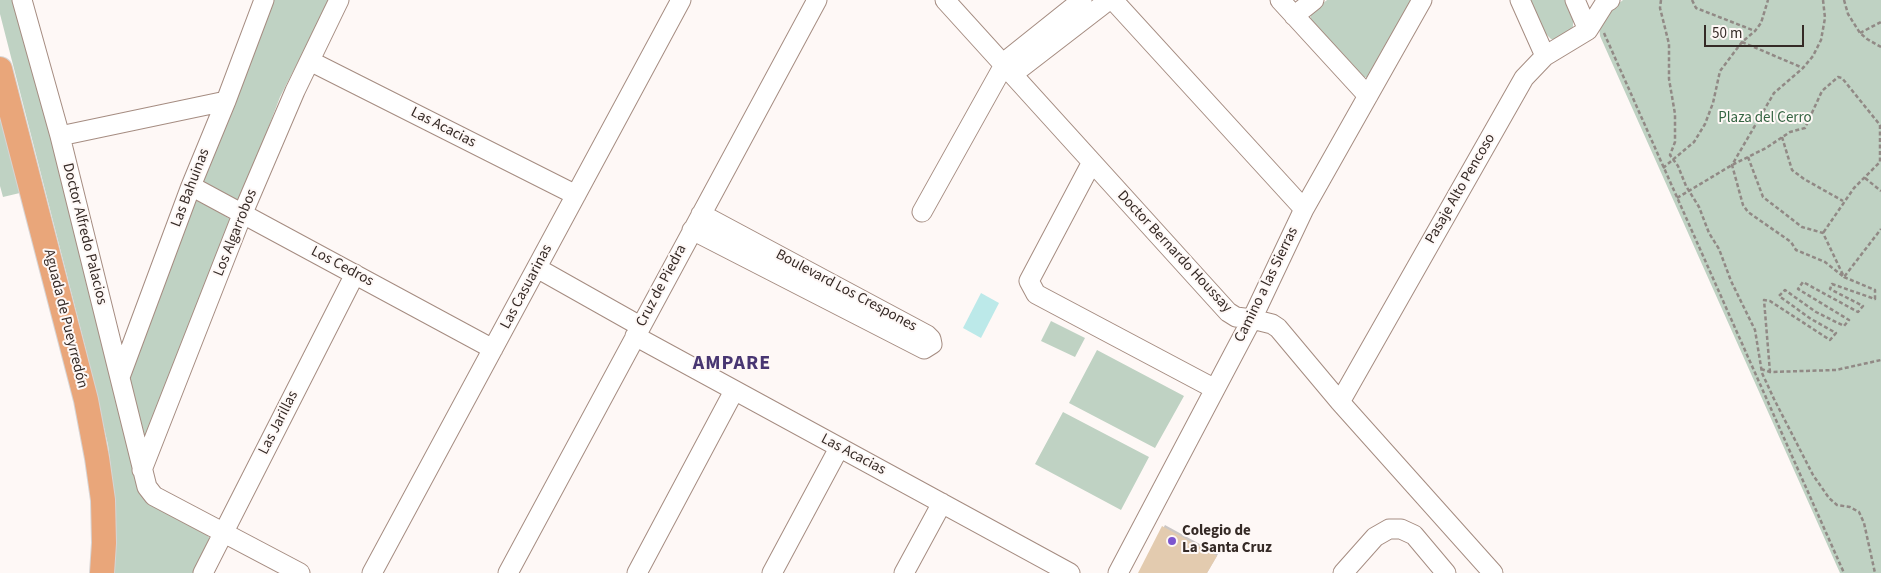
<!DOCTYPE html>
<html>
<head>
<meta charset="utf-8">
<style>
  body { margin:0 }
  #map { position:relative; width:1881px; height:573px; overflow:hidden; background:#fef8f6; font-family:"Source Sans 3",sans-serif }
  canvas { display:block }
  .scale { position:absolute; left:1704px; top:25px; width:100px; height:22px; box-sizing:border-box; border:2px solid #352a26; border-top:0; padding-left:6px; font-size:15px; line-height:18px; white-space:nowrap; color:#352a26; -webkit-text-stroke:4px #fef8f6; paint-order:stroke }
</style>
</head>
<body>
<div id="map">
<canvas width="1881" height="573"></canvas>
<div class="scale">50 m</div>
</div>
<script>
const context = document.querySelector('canvas').getContext('2d');
context.lineJoin = 'round';
function fillPath(path, color) {
  context.fillStyle = color;
  context.fill(path, 'evenodd');
}
function toPath(rows) {
  const path = new Path2D();
  for (const r of rows) {
    path.moveTo(r[0], r[1]);
    for (let i = 2; i < r.length; i += 2) path.lineTo(r[i], r[i + 1]);
  }
  return path;
}
function strokePath(path, color, width, dash) {
  context.strokeStyle = color;
  context.lineWidth = width;
  context.lineCap = dash ? 'butt' : 'round';
  context.setLineDash(dash || []);
  context.stroke(path);
}
function write(font, color, halo, rows, align = 'center') {
  context.font = font + ' "Source Sans 3",sans-serif';
  context.lineWidth = 4;
  context.setLineDash([]);
  context.textBaseline = 'middle';
  context.strokeStyle = halo;
  context.fillStyle = color;
  for (const [text, x, y, turn = 0] of rows) {
    context.save();
    context.translate(x, y);
    context.rotate((+turn || 0) * Math.PI / 180);
    context.textAlign = isNaN(turn) ? turn : align;
    if (halo) context.strokeText(text, 0, 0);
    context.fillText(text, 0, 0);
    context.restore();
  }
}
fillPath(toPath([
  [0,0,14,0,154,505,207,535,211,540,197,573,114,573,115,500,108,445,86,350,0,14],
  [272,0,329,0,280,97,242,197,238,202,204,187,202,180],
  [1327,0,1414,0,1369,78,1359,76,1310,21,1311,13],
  [1530,0,1565,0,1573,19,1573,26,1571,34,1557,40,1551,39,1545,33],
  [1623,0,1881,0,1881,573,1840,573,1600,36,1599,24,1604,15],
  [0,97,24,192,3,197,0,186],
  [199,200,230,219,232,227,148,440,142,438,126,376,193,202],
  [1051,321,1085,338,1075,357,1041,341],
  [1097,350,1184,396,1155,448,1069,403],
  [1063,412,1149,457,1121,510,1035,464]
]), '#bfd2c3');
fillPath(toPath([
  [981,293,999,303,981,338,963,328]
]), '#bce9e9');
fillPath(toPath([
  [1165,525,1218,554,1207,573,1139,573]
]), '#0003');
fillPath(toPath([
  [1162,526,1217,556,1207,573,1138,573]
]), '#e3cbaf');
const minor = toPath([
  [22,0,60,136,147,487,154,496,300,573],
  [945,0,1228,312,1236,317,1252,319,1272,324,1278,328,1340,402,1493,573],
  [1113,0,1304,209],
  [1280,0,1368,96],
  [1520,0,1545,56],
  [1575,0,1588,30],
  [1294,16,1314,0],
  [310,61,576,195],
  [1002,64,1082,0],
  [1013,74,1109,0],
  [60,136,226,101],
  [1092,162,1029,281,1036,294,1215,389],
  [191,186,493,349],
  [922,212,1004,65],
  [692,230,924,349,932,344,931,339,927,335,701,214],
  [537,268,640,326],
  [635,336,1070,573],
  [120,377,191,186,226,101,264,0],
  [1340,402,1524,78,1545,56,1588,30,1605,3,1610,0],
  [142,470,242,215,295,91,339,0],
  [203,573,355,274],
  [372,573,681,0],
  [508,573,817,0],
  [637,573,734,391],
  [772,573,839,448],
  [904,573,942,503],
  [1118,573,1252,319,1304,209,1422,0],
  [1343,573,1375,537,1389,529,1401,529,1414,535,1446,573]
]);
const major = toPath([
  [0,69,86,400,97,458,103,500,104,543,102,573]
]);
strokePath(minor, '#a58c81', 21);
strokePath(major, '#d7d4d4', 26);
strokePath(toPath([
  [1661,0,1660,8,1669,44,1669,79,1675,114,1675,142,1670,155,1678,166,1686,186,1699,207,1709,233,1719,249,1731,281,1755,330,1762,373,1774,399,1813,475,1829,498,1837,505,1850,507,1859,512,1864,523,1875,573],
  [1692,0,1696,8,1755,31],
  [1823,0,1825,18,1821,40,1813,56,1803,68,1774,93,1732,165,1743,205,1748,212,1791,242,1796,250,1825,262,1844,277,1881,229],
  [1844,0,1848,14,1860,33,1867,39,1881,47],
  [1604,33,1844,573],
  [1860,33,1881,22],
  [1742,42,1803,68],
  [1782,137,1792,170,1804,179,1843,201],
  [1748,157,1763,197,1802,227,1823,233,1844,277,1875,290,1875,299,1832,284,1830,289,1863,306,1858,312,1803,282,1798,289,1849,320,1844,326,1816,312,1785,290,1779,296,1811,319,1836,333,1830,340,1770,301,1764,300,1770,372],
  [1663,168,1694,142,1705,124,1713,103,1720,71,1742,42,1755,31,1761,23,1768,0],
  [1865,178,1881,191],
  [1677,198,1732,165,1766,148,1790,132,1805,128,1822,91,1838,77,1842,78,1880,125,1880,162,1854,188,1823,233],
  [1761,369,1770,372,1836,370,1881,360]
]), '#918985', 2.5, [4, 2.5]);
strokePath(minor, '#fff', 19);
strokePath(major, '#e9a67a', 24);
for (const [x, y, r, color] of [
  [1172,541,5,"#7d56cf"]
]) {
  const dot = new Path2D();
  dot.arc(x, y, r, 0, 2 * Math.PI);
  context.fillStyle = color;
  context.fill(dot);
  strokePath(dot, '#fef8f6', 2);
}
write('15px', '#356442', '#fef8f6', [
  ["Plaza del Cerro",1765,119]
]);
write('15px', '#352a26', '#fef8f6', [
  ["Las Acacias",443,128,27],
  ["Las Bahuinas",191,188,-69],
  ["Pasaje Alto Pencoso",1461,189,-60],
  ["Los Algarrobos",236,233,-68],
  ["Doctor Alfredo Palacios",84,234,76],
  ["Doctor Bernardo Houssay",1174,252,47],
  ["Los Cedros",342,267,28],
  ["Camino a las Sierras",1267,285,-64],
  ["Cruz de Piedra",662,286,-62],
  ["Las Casuarinas",527,287,-62],
  ["Boulevard Los Crespones",846,291,28],
  ["Aguada de Pueyrredón",65,319,76],
  ["Las Jarillas",279,423,-63],
  ["Las Acacias",853,455,28]
]);
write('bold 15px', '#352a26', '#fef8f6', [
  ["Colegio de",1182,532],
  ["La Santa Cruz",1182,549]
], 'left');
context.letterSpacing = '1px';
write('bold 20px', '#483672', '#fef8f6', [
  ["AMPARE",732,365]
]);
context.letterSpacing = '0px';
</script>
</body>
</html>
